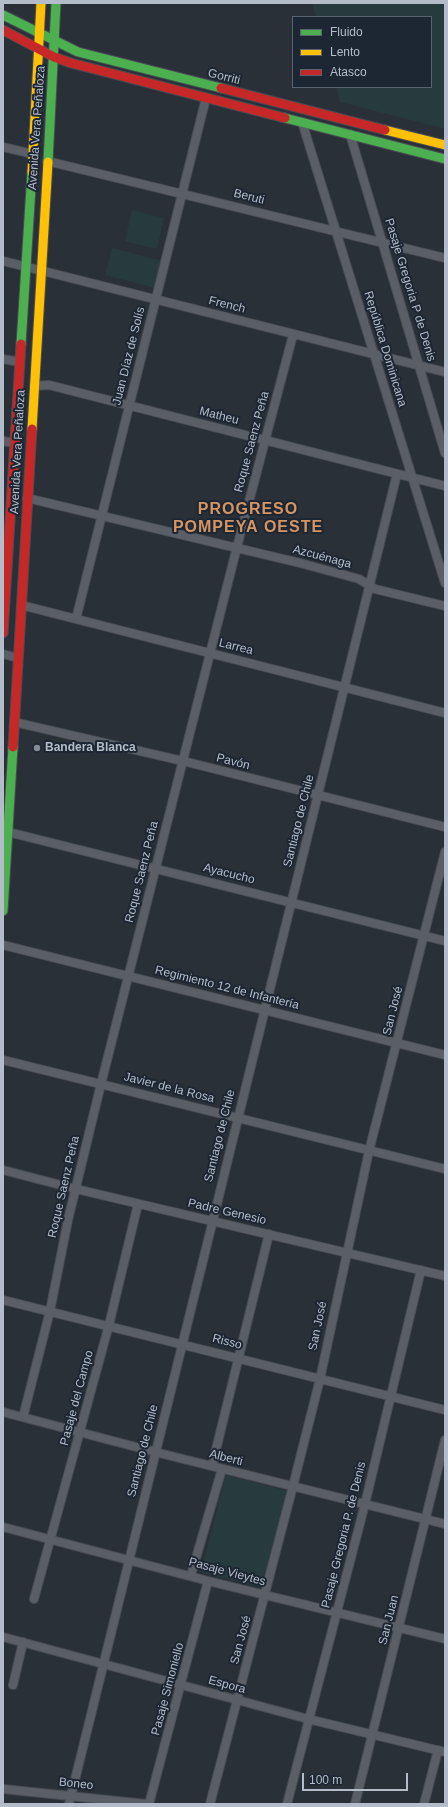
<!DOCTYPE html>
<html>
<head>
<meta charset="utf-8">
<style>
  body { margin:0 }
  #map { position:relative; width:448px; height:1807px; overflow:hidden; background:#2a3038; font-family:Arial,sans-serif }
  canvas { display:block }
  .frame { position:absolute; inset:0; border:4px solid #b4bcc9; pointer-events:none }
  .legend { position:absolute; left:292px; top:16px; width:140px; height:72px; box-sizing:border-box; background:#1d2633; border:1px solid #59626f; margin:0; padding:5px 7px; list-style:none; font-size:12px; color:#b4bcc9 }
  .legend li { display:flex; align-items:center; gap:8px; height:20px }
  .legend b { width:20px; border:1px solid #59626f }
  .scale { position:absolute; left:302px; top:1773px; width:106px; height:18px; box-sizing:border-box; border:2px solid #b4bcc9; border-top:0; padding-left:5px; font-size:12px; line-height:14px; white-space:nowrap; color:#b4bcc9; -webkit-text-stroke:3px #1d2633; paint-order:stroke }
</style>
</head>
<body>
<div id="map">
<canvas width="448" height="1807"></canvas>
<div class="frame"></div>
<ul class="legend">
<li><b style="height:5px;background:#4caf50"></b>Fluido</li>
<li><b style="height:5px;background:#ffc107"></b>Lento</li>
<li><b style="height:5px;background:#c62828"></b>Atasco</li>
</ul>
<div class="scale">100 m</div>
</div>
<script>
const context = document.querySelector('canvas').getContext('2d');
context.lineJoin = 'round';
function fillPath(path, color) {
  context.fillStyle = color;
  context.fill(path, 'evenodd');
}
function toPath(rows) {
  const path = new Path2D();
  for (const r of rows) {
    path.moveTo(r[0], r[1]);
    for (let i = 2; i < r.length; i += 2) path.lineTo(r[i], r[i + 1]);
  }
  return path;
}
function strokePath(path, color, width, dash) {
  context.strokeStyle = color;
  context.lineWidth = width;
  context.lineCap = dash ? 'butt' : 'round';
  context.setLineDash(dash || []);
  context.stroke(path);
}
function write(font, color, halo, rows, align = 'center') {
  context.font = font + ' Arial,sans-serif';
  context.lineWidth = 4;
  context.setLineDash([]);
  context.textBaseline = 'middle';
  context.strokeStyle = halo;
  context.fillStyle = color;
  for (const [text, x, y, turn = 0] of rows) {
    context.save();
    context.translate(x, y);
    context.rotate((+turn || 0) * Math.PI / 180);
    context.textAlign = isNaN(turn) ? turn : align;
    if (halo) context.strokeText(text, 0, 0);
    context.fillText(text, 0, 0);
    context.restore();
  }
}
fillPath(toPath([
  [312,3,445,3,445,129,340,102,336,87,431,87,431,17,316,17],
  [132,210,164,218,157,249,125,241],
  [112,248,162,261,155,288,105,275],
  [226,1475,288,1491,261,1587,201,1572]
]), '#273a3e');
const street = toPath([
  [302,122,445,583],
  [350,134,445,453],
  [3,147,33,154],
  [47,161,445,258],
  [3,261,445,372],
  [3,359,20,362],
  [34,386,49,385,445,486],
  [3,441,15,443],
  [27,498,300,563,359,579,375,589,445,606],
  [21,605,445,713],
  [76,619,206,98],
  [3,654,18,658],
  [14,722,183,761,445,827],
  [8,832,445,941],
  [3,945,445,1055],
  [3,1060,445,1169],
  [3,1170,76,1189,445,1276],
  [3,1300,445,1410],
  [3,1412,155,1452,445,1524],
  [23,1417,50,1311,68,1220,101,1084,237,547,293,335],
  [212,1466,269,1234],
  [3,1527,208,1581,445,1639],
  [191,1575,222,1469],
  [34,1599,109,1325,138,1204],
  [3,1637,308,1719,445,1752],
  [13,1685,23,1642],
  [3,1789,146,1804],
  [69,1804,397,474],
  [149,1804,208,1581],
  [210,1804,293,1486,320,1379,369,1151,445,852],
  [287,1804,365,1504,421,1270],
  [355,1804,445,1440],
  [424,1804,438,1750]
]);
const fast = toPath([
  [3,15,78,52,221,88],
  [285,118,445,159],
  [48,162,56,3],
  [21,344,32,172],
  [3,911,13,747]
]);
const slow = toPath([
  [385,130,445,145],
  [32,172,41,3],
  [32,429,48,162]
]);
const jam = toPath([
  [3,30,54,57,71,63,285,118],
  [221,88,385,130],
  [3,633,21,344],
  [13,747,32,429]
]);
strokePath(street, '#484c53', 10);
strokePath(fast, '#484c53', 11);
strokePath(slow, '#484c53', 11);
strokePath(jam, '#484c53', 11);
strokePath(street, '#5a5e66', 8);
strokePath(fast, '#4caf50', 9);
strokePath(slow, '#ffc107', 9);
strokePath(jam, '#c62828', 9);
for (const [x, y, r, color] of [
  [37,748,4,"#848b96"]
]) {
  const dot = new Path2D();
  dot.arc(x, y, r, 0, 2 * Math.PI);
  context.fillStyle = color;
  context.fill(dot);
  strokePath(dot, '#1d2633', 1.5);
}
write('12px', '#b4bcc9', '#1d2633', [
  ["Gorriti",224,77,14],
  ["Avenida Vera Peñaloza",37,128,-86],
  ["Beruti",249,197,14],
  ["Pasaje Gregoria P de Denis",410,290,73],
  ["French",227,305,14],
  ["República Dominicana",385,349,73],
  ["Juan Díaz de Solís",129,356,-76],
  ["Matheu",219,416,14],
  ["Roque Saenz Peña",252,442,-75],
  ["Avenida Vera Peñaloza",18,452,-87],
  ["Azcuénaga",322,557,15],
  ["Larrea",236,647,14],
  ["Pavón",233,762,14],
  ["Santiago de Chile",299,821,-76],
  ["Roque Saenz Peña",142,872,-76],
  ["Ayacucho",229,874,14],
  ["Regimiento 12 de Infantería",227,988,14],
  ["San José",393,1011,-76],
  ["Javier de la Rosa",169,1088,14],
  ["Santiago de Chile",220,1136,-76],
  ["Roque Saenz Peña",64,1187,-77],
  ["Padre Genesio",227,1212,13],
  ["San José",318,1326,-78],
  ["Risso",227,1342,14],
  ["Pasaje del Campo",77,1398,-75],
  ["Santiago de Chile",143,1451,-76],
  ["Alberti",226,1458,14],
  ["Pasaje Gregoria P. de Denis",344,1535,-76],
  ["Pasaje Vieytes",227,1572,15],
  ["San Juan",389,1620,-76],
  ["San José",241,1640,-75],
  ["Espora",227,1685,15],
  ["Pasaje Simoniello",168,1689,-75],
  ["Boneo",76,1784,6]
]);
write('bold 12px', '#b4bcc9', '#1d2633', [
  ["Bandera Blanca",45,748]
], 'left');
context.letterSpacing = '1px';
write('bold 16px', '#d59563', '#1d2633', [
  ["PROGRESO",248,510],
  ["POMPEYA OESTE",248,528]
]);
context.letterSpacing = '0px';
</script>
</body>
</html>
